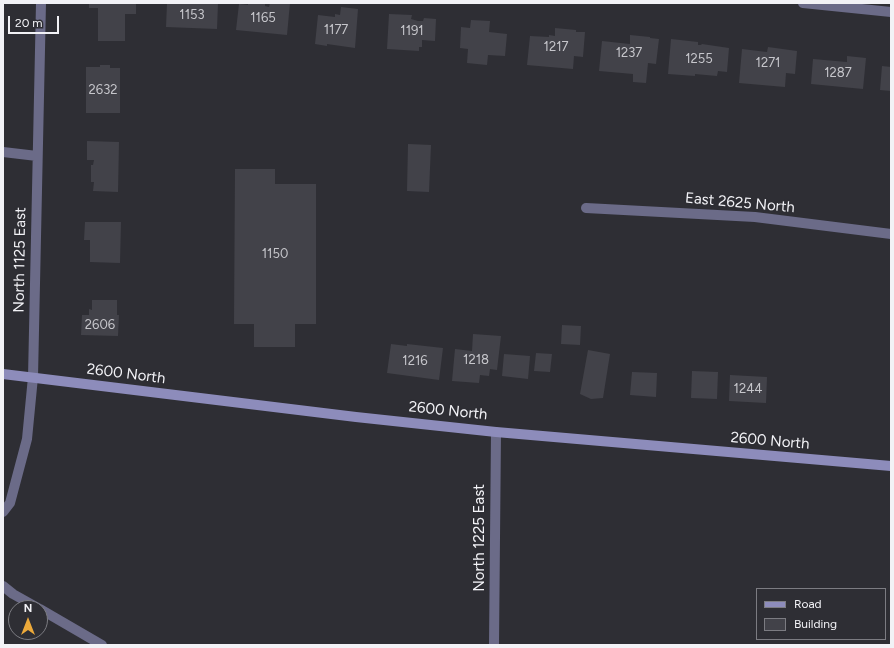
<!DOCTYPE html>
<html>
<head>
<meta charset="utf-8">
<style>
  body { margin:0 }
  #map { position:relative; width:894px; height:648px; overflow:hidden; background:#2e2e34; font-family:Figtree,sans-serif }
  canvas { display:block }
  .frame { position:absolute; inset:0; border:4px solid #f2f2f6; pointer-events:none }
  .legend { position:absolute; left:756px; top:588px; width:130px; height:52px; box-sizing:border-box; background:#2e2e34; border:1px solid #7c7c82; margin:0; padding:5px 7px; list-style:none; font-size:12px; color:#f2f2f6 }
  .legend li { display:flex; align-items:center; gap:8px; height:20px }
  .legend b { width:20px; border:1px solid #7c7c82 }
  .north { position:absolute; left:8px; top:600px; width:40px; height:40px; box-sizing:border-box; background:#2e2e34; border:1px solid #7c7c82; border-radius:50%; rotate:0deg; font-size:11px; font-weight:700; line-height:16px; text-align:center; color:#f2f2f6 }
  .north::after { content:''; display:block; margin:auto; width:14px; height:18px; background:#eca93a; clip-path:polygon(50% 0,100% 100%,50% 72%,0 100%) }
  .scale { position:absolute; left:8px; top:16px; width:51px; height:18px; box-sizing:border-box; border:2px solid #f2f2f6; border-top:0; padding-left:5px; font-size:12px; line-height:14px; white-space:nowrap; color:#f2f2f6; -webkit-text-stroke:3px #2e2e34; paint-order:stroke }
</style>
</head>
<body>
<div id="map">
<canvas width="894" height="648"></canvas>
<div class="frame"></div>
<ul class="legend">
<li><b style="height:5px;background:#8d8cbb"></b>Road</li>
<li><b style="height:11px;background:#424249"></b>Building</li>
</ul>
<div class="north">N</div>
<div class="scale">20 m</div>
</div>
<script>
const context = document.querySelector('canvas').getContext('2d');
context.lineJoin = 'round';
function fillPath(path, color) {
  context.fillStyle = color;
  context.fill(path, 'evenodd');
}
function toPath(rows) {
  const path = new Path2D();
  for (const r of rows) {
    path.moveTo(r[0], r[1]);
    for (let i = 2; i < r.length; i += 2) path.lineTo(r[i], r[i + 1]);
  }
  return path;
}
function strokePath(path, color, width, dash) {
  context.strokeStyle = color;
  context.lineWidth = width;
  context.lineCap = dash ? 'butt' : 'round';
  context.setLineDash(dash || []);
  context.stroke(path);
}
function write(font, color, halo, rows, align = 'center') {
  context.font = font + ' Figtree,sans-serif';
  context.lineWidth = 3;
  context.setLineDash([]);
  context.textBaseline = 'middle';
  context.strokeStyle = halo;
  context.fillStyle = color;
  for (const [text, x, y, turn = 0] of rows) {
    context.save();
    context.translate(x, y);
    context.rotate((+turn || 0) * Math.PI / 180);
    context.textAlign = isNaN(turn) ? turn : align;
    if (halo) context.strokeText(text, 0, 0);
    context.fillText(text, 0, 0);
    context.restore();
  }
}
fillPath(toPath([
  [89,3,136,3,136,14,125,14,125,41,98,41,98,8,89,8],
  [167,3,218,3,217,29,166,27],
  [248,3,265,4,265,6,269,7,270,3,290,3,287,35,236,30,239,4,248,5],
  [341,7,358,9,355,48,327,44,327,46,315,44,318,15,335,17,335,14,340,15],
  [389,14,412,15,411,19,418,21,423,21,424,18,436,19,435,41,422,40,422,47,419,47,419,51,387,49],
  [471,20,490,21,489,32,507,34,505,56,488,55,487,65,467,63,468,49,460,48,461,27,470,28],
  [555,28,576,30,576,32,585,32,583,57,574,56,573,69,527,65,530,36,549,37,549,35,555,36],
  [630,35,650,37,650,38,659,39,656,64,648,63,646,83,633,82,633,74,599,71,602,41,630,44],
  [671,39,698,42,698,45,701,45,702,44,729,48,727,72,718,71,717,76,695,74,695,76,668,74],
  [768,47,797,51,795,74,786,73,785,87,739,83,742,49,767,52],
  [847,56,866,58,863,89,811,84,813,59,847,62],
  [100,65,110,65,110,68,120,68,120,113,86,113,86,67,100,67],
  [882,66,891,67,891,91,880,90],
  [87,141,119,142,118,192,93,191,94,182,91,182,91,165,93,165,94,160,87,160],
  [408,144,431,145,429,192,407,191],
  [235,169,275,169,275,184,316,184,316,324,295,324,295,347,254,347,254,324,234,324],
  [85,222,121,222,120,263,90,262,90,240,84,240],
  [92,300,117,300,117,315,119,315,118,336,81,335,82,315,89,315,89,309,92,310],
  [562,325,581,326,580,345,561,344],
  [473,334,501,336,497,370,490,369,489,376,480,375,479,383,452,381,455,349,472,351],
  [391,344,407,346,407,344,443,348,439,380,387,373],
  [588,350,610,354,603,398,591,399,580,394],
  [536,353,552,354,550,372,534,371],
  [504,354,530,356,528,379,502,376],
  [692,371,718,372,717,399,691,398],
  [632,372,657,373,656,397,630,395],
  [730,375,767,377,766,403,729,401]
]), '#424249');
strokePath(toPath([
  [803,3,891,12],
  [3,152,37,156],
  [586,208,755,217,891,234],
  [3,512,10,503,27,439,33,377,41,3],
  [3,586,13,594,38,608],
  [40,609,102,645],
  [494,645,496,432]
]), '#6b6b88', 10);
strokePath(toPath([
  [3,374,356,417,496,432,891,466]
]), '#8d8cbb', 10);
write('13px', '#c6c6cb', null, [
  ["1153",192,15],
  ["1165",263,18],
  ["1177",336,30],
  ["1191",412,31],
  ["1217",556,47],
  ["1237",629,53],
  ["1255",699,59],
  ["1271",768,63],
  ["1287",838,73],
  ["2632",103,90],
  ["1150",275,254],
  ["2606",100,325],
  ["1218",476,360],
  ["1216",415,361],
  ["1244",748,389]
]);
write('15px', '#f2f2f6', '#2e2e34', [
  ["East 2625 North",740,203,5],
  ["North 1125 East",20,260,-89],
  ["2600 North",126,374,7],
  ["2600 North",448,411,6],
  ["2600 North",770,441,5],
  ["North 1225 East",480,538,-90]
]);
</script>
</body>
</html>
